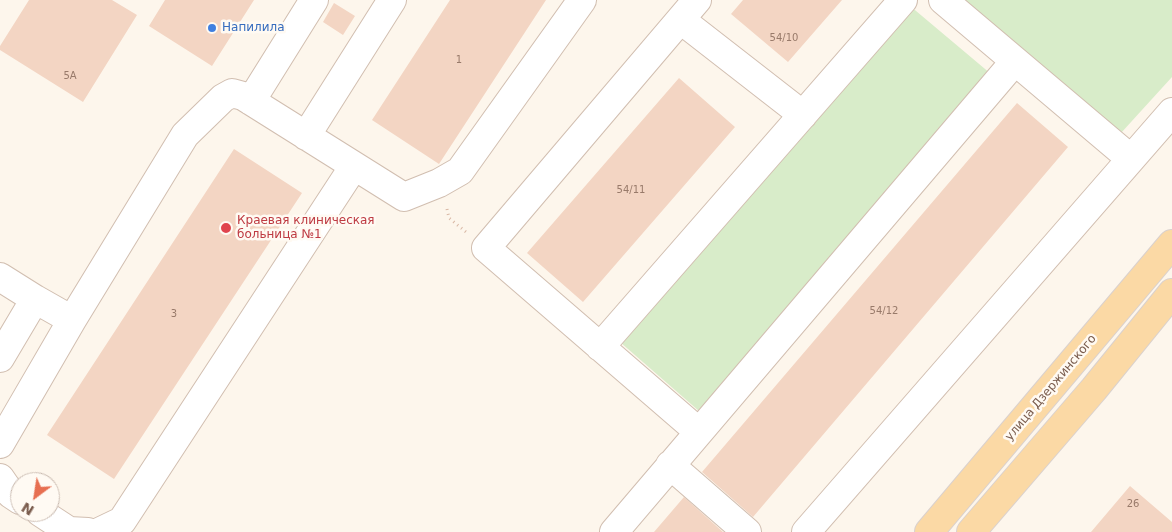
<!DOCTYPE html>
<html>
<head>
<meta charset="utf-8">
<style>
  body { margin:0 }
  #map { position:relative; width:1172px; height:532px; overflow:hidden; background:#fdf6ec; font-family:"DejaVu Sans",sans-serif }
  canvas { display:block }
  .north { position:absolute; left:10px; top:472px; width:50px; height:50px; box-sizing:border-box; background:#fffaf3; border:1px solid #cabbb1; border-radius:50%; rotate:211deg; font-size:14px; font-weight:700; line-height:20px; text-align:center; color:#7a5c4d }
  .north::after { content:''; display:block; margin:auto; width:18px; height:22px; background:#e76f51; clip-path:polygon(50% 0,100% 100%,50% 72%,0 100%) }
</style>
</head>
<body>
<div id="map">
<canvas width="1172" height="532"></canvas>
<div class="north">N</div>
</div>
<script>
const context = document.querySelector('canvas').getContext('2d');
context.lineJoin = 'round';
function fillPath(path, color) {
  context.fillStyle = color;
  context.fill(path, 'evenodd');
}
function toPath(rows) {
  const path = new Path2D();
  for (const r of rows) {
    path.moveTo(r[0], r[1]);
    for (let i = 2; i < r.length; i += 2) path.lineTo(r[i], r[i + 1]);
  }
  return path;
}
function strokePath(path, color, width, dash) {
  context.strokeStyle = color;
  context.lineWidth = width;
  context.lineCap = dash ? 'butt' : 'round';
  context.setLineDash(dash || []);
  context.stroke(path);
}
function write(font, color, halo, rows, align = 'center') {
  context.font = font + ' "DejaVu Sans",sans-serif';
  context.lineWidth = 5;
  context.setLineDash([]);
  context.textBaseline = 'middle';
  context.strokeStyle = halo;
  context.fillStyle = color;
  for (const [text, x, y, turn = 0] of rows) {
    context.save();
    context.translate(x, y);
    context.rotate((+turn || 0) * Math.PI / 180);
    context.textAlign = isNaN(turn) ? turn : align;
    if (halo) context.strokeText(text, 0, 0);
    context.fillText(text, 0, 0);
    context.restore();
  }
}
fillPath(toPath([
  [903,0,991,74,699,411,620,342],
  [965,0,1172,0,1172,77,1121,133]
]), '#d8ecc9');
fillPath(toPath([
  [29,0,112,0,137,15,83,102,0,50,0,46],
  [165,0,254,0,212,66,149,26],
  [450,0,546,0,439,164,372,120],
  [743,0,842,0,788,62,731,14],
  [334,3,355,16,343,35,323,22],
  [679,78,735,127,583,302,527,253],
  [1017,103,1068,147,753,517,702,472],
  [234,149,302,193,114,479,47,435],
  [1130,486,1172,522,1172,532,1091,532],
  [684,497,723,532,654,532]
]), '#f3d5c3');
const minor = toPath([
  [697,0,486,248,699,432],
  [943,0,1131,159],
  [681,20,803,115],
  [251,101,314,0],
  [306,136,392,0],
  [0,277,35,299,0,358],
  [35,299,72,320,185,135,223,98,232,93,243,96,404,197,439,183,460,171,582,0],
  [600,347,903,0],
  [0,444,72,320],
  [670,465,747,532],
  [0,478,11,494,20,500],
  [40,512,69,531,88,532],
  [99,532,122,521,354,166],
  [614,532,1015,61],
  [806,532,1172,112]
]);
const major = toPath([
  [929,532,1172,244],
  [971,532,1094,389,1172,293]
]);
strokePath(minor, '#d1beb0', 30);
strokePath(major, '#dad1cd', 30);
strokePath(toPath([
  [447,209,449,218,466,232]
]), '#d9b8a5', 3, [1, 4]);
strokePath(minor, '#fff', 28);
strokePath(major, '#fbd9a5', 28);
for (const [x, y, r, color] of [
  [212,28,5,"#3f7fe0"],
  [226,228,6,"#e0444e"]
]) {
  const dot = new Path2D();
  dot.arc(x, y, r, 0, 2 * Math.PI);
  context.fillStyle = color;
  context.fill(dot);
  strokePath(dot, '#fffaf3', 2);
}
write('10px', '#987a6a', null, [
  ["54/10",784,38],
  ["1",459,60],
  ["5А",70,76],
  ["54/11",631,190],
  ["54/12",884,311],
  ["3",174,314],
  ["26",1133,504]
]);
write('12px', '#366cbe', '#fffaf3', [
  ["Напилила",222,28]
], 'left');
write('12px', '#be3a42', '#fffaf3', [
  ["Краевая клиническая",237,221],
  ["больница №1",237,235]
], 'left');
write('12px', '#7a5c4d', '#fffaf3', [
  ["улица Дзержинского",1051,388,-50]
]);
</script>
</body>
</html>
